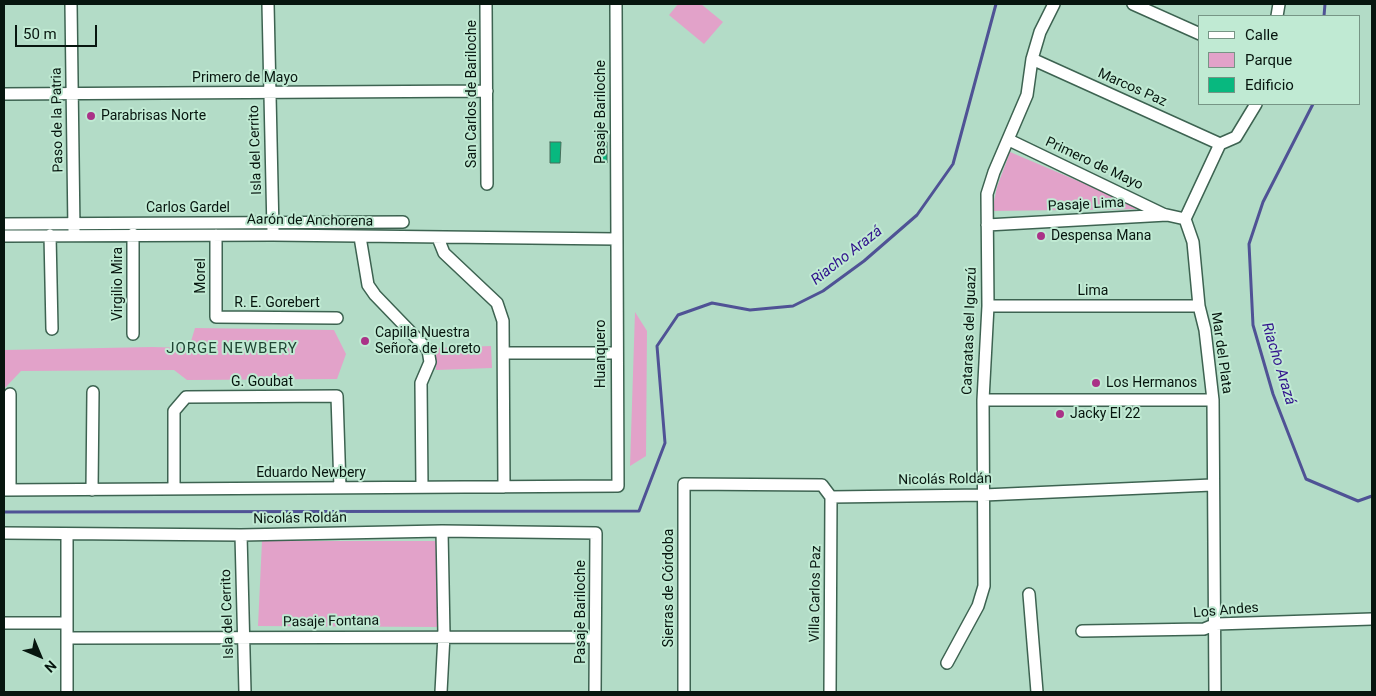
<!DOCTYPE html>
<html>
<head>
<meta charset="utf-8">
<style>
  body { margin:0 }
  #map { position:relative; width:1376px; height:696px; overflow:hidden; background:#b3dcc7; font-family:Roboto,sans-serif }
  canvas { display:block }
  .frame { position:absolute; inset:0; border:5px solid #07160f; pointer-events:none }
  .legend { position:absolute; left:1198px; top:15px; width:162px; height:90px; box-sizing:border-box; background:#c0ead3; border:1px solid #769585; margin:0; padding:6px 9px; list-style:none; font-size:15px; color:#07160f }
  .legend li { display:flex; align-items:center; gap:10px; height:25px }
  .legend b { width:25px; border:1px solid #769585 }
  .north { position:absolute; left:15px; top:631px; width:50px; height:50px; -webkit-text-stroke:4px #c0ead3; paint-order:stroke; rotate:135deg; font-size:14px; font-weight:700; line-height:20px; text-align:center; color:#07160f }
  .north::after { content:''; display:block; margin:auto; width:18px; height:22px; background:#07160f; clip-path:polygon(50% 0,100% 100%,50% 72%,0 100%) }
  .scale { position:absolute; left:15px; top:25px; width:82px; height:22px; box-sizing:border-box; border:2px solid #07160f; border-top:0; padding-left:6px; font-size:15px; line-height:18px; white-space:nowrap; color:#07160f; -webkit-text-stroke:4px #c0ead3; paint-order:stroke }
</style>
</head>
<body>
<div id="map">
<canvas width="1376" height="696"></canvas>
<div class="frame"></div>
<ul class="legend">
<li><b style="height:6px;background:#fff"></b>Calle</li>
<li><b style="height:14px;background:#e2a2c9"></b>Parque</li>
<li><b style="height:14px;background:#08b87f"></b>Edificio</li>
</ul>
<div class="north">N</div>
<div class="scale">50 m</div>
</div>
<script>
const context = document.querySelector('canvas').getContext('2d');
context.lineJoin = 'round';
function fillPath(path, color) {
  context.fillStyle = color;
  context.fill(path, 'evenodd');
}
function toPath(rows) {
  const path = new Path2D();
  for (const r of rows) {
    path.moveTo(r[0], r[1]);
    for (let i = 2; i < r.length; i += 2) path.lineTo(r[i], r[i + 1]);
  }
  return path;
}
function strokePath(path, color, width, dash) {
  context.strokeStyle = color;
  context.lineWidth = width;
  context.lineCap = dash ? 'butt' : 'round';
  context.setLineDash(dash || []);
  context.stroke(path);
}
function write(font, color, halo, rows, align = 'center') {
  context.font = font + ' Roboto,sans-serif';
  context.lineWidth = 4;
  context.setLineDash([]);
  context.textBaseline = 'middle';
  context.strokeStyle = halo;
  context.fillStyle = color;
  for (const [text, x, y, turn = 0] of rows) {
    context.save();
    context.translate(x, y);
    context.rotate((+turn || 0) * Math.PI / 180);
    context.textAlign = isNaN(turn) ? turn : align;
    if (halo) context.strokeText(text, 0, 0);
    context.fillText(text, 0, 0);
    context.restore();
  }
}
fillPath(toPath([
  [678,4,701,4,723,22,704,44,669,15],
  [1010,152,1144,209,992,211,997,187],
  [635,312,647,331,646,456,630,466],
  [195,328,334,330,346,354,337,379,187,380,174,370,21,371,4,389,4,350,152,347,189,348],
  [491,346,492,368,436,370,435,348],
  [262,541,437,541,438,627,258,626]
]), '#e2a2c9');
strokePath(toPath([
  [1324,16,1325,4],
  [1313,104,1263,202,1249,244,1253,325,1273,394,1306,479,1358,501,1372,496],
  [4,512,639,511,665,443,657,346,678,315,712,303,750,310,793,306,823,291,864,261,917,215,953,164,996,4]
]), '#4f5295', 3);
const building = toPath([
  [550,142,561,142,560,163,550,163,550,142],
  [598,142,607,142,607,163,598,163,598,142]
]);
fillPath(building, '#08b87f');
strokePath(building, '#476d5a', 1);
const minor = toPath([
  [71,4,74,231],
  [268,4,273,231],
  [486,4,487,184],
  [1133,4,1200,34],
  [1277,16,1279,4],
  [1032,59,1220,144],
  [4,94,487,91],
  [1009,140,1165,215],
  [4,224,403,222],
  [987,225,1167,215,1185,219],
  [50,235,52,329],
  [216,235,216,317,337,318],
  [4,236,273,235,616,239],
  [360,237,368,285,375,295,428,350,430,362,421,383,422,487],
  [438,238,444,253,497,303,503,321,504,487],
  [988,306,1199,306],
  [133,334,133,234],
  [505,353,616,353],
  [983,400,1213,400],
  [174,489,174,411,186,397,337,396,340,488],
  [4,490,618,486,616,4],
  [10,490,10,394],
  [92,490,93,392],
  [4,533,241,535,442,531,596,533,595,692],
  [241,535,245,692],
  [1029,594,1037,692],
  [4,623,67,623],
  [1082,631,1204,629,1216,624,1372,619],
  [67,638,595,637],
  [947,663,978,606,984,586,983,400,988,306,987,194,994,172,1027,95,1032,59,1040,32,1054,4],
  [67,692,67,534],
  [441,692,444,635,442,531],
  [684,692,684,484,822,485,831,497,984,495,1212,485],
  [830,692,831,497],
  [1215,692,1213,400,1205,330,1199,306,1193,242,1185,219,1220,144,1236,137,1256,104]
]);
strokePath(minor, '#3d6351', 14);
strokePath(minor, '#fff', 11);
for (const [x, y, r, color] of [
  [91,116,5,"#aa3287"],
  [1041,236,5,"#aa3287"],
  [365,341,5,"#aa3287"],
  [1096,383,5,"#aa3287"],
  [1060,414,5,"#aa3287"]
]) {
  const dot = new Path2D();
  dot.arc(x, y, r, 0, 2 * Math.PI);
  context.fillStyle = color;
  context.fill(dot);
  strokePath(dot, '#c0ead3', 2);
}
write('14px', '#07160f', '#c0ead3', [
  ["Primero de Mayo",245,78],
  ["Marcos Paz",1132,88,24],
  ["San Carlos de Bariloche",472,94,-90],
  ["Pasaje Bariloche",601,112,-90],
  ["Paso de la Patria",58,120,-91],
  ["Isla del Cerrito",256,150,-92],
  ["Primero de Mayo",1094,164,25],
  ["Pasaje Lima",1086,205,-3],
  ["Carlos Gardel",188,208],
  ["Aarón de Anchorena",310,221,1],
  ["Morel",201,276,-90],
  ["Virgilio Mira",118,284,-90],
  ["Lima",1093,291],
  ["R. E. Gorebert",277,303],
  ["Cataratas del Iguazú",970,331,-88],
  ["Mar del Plata",1221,353,82],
  ["Huanquero",601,354,-90],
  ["G. Goubat",262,382],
  ["Eduardo Newbery",311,473],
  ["Nicolás Roldán",945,480,-1],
  ["Nicolás Roldán",300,519,-1],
  ["Sierras de Córdoba",669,588,-90],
  ["Villa Carlos Paz",816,594,-89],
  ["Los Andes",1226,611,-5],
  ["Pasaje Bariloche",581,612,-90],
  ["Isla del Cerrito",228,614,-92],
  ["Pasaje Fontana",331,622,-1]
]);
write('14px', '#07160f', '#c0ead3', [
  ["Parabrisas Norte",101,116],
  ["Despensa Mana",1051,236],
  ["Capilla Nuestra",375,333],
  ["Señora de Loreto",375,349],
  ["Los Hermanos",1106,383],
  ["Jacky El 22",1070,414]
], 'left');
write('italic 15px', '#30108c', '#c0ead3', [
  ["Riacho Arazá",847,256,-38],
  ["Riacho Arazá",1278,364,73]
]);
context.letterSpacing = '1px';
write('15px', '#204634', '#c0ead3', [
  ["JORGE NEWBERY",232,349]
]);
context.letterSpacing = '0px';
</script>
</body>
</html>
